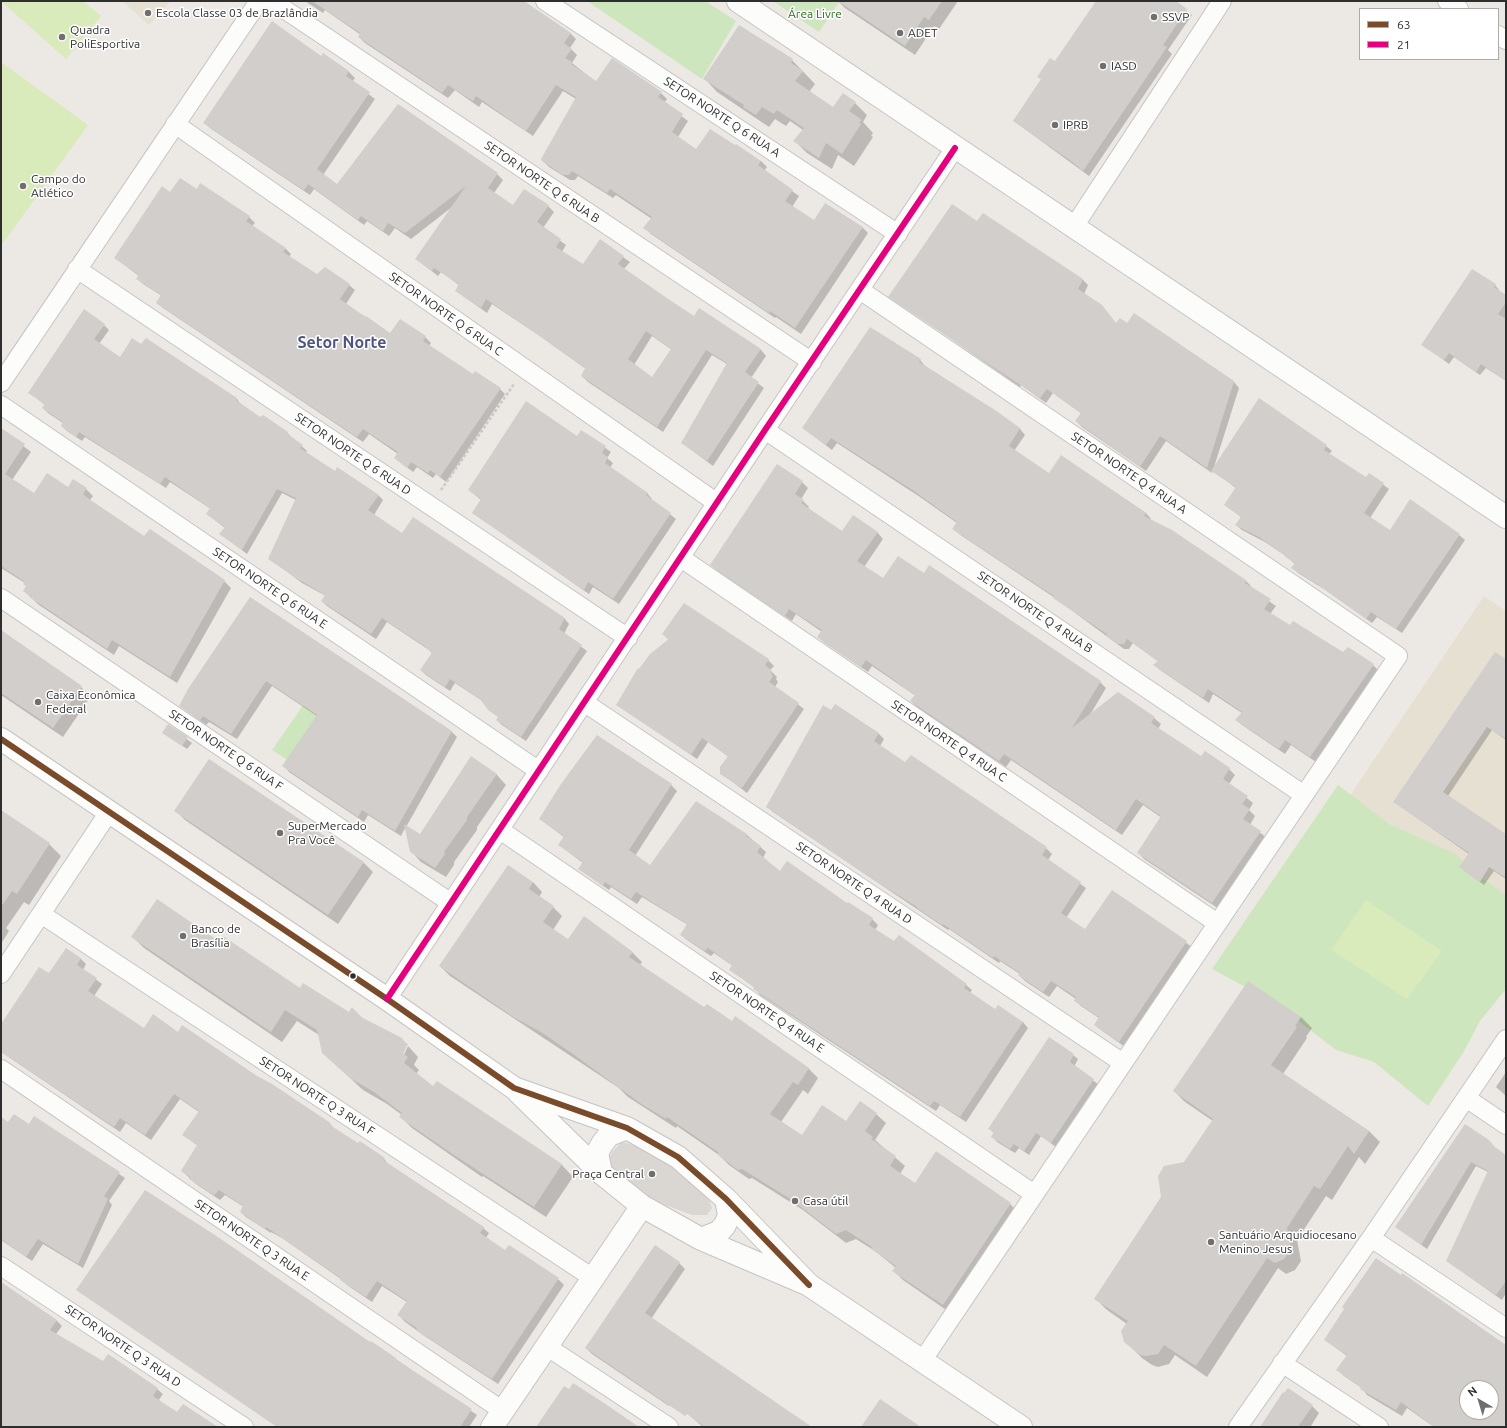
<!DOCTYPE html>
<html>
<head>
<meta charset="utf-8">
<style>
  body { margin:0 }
  #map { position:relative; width:1507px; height:1428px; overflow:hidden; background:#ece8e4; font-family:Ubuntu,sans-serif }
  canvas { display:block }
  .frame { position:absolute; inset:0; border:2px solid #2e2e2e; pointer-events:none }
  .legend { position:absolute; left:1359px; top:8px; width:140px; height:52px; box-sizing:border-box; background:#fff; border:1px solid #ababab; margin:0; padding:5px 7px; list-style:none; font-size:12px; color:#2e2e2e }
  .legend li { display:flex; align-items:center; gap:8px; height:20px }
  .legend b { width:20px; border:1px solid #ababab }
  .north { position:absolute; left:1459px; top:1380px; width:40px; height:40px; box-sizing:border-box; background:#fff; border:1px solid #ababab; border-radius:50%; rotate:322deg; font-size:11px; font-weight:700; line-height:16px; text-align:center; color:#2e2e2e }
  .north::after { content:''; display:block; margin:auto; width:14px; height:18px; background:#706f6e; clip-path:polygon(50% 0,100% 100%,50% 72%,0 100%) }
</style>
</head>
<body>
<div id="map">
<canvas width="1507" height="1428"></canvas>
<div class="frame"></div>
<ul class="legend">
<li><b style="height:5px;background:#7a4b2a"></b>63</li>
<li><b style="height:5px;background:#e5007d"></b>21</li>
</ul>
<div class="north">N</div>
</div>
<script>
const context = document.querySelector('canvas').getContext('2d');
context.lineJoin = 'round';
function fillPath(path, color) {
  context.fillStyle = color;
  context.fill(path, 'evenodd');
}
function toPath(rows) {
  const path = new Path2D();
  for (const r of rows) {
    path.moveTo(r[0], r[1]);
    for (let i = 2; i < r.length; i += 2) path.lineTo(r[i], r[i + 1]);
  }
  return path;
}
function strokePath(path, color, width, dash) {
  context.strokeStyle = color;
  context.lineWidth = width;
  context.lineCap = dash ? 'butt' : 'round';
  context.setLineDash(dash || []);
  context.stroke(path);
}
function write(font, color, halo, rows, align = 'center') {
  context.font = font + ' Ubuntu,sans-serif';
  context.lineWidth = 3;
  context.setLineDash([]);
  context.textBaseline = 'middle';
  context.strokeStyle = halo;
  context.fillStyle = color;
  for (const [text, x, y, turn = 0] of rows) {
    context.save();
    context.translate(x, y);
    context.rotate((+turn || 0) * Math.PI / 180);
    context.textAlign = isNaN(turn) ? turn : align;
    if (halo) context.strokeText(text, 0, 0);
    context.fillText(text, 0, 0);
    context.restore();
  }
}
fillPath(toPath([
  [122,1,171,1,149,25],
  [1484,596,1506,611,1506,900,1349,797]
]), '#e6e0d3');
fillPath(toPath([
  [587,1,705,1,736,21,702,79],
  [773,1,840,1,819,32],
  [334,661,351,673,289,761,272,750],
  [1338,785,1391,825,1454,853,1481,877,1506,895,1506,989,1480,1021,1463,1053,1428,1106,1374,1062,1336,1050,1275,1003,1212,969]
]), '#cee6be');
fillPath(toPath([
  [1,1,83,1,101,16,66,59],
  [1,62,88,125,1,246],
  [1366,900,1442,951,1407,999,1331,950]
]), '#d9eabb');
fillPath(toPath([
  [622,1142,637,1146,676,1165,707,1195,712,1208,707,1215,692,1215,647,1198,627,1183,609,1165,609,1158,612,1152]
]), '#dad6d2');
fillPath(toPath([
  [305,1,522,1,570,33,576,39,570,48,577,55,572,63,597,83,661,93,667,99,664,103,688,121,678,137,696,150,761,161,767,167,764,171,799,196,792,207,814,221,862,227,868,233,801,334,776,317,775,318,651,234,645,228,652,219,616,195,613,198,578,176,575,180,570,180,549,167,543,161,576,99,563,91,533,136,482,102,479,107,455,90,448,98,365,43,359,37,361,35,325,10,323,13],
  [838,1,958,1,939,29,934,26,915,55,845,8],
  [1097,1,1174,1,1192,15,1168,50,1172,54,1089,176,1014,121],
  [323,55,349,72,355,78,352,82,375,99,323,175,337,185,497,174,503,180,494,193,513,207,548,206,554,212,543,228,566,245,562,252,583,265,600,241,630,262,624,269,694,317,700,309,761,350,766,356,751,378,764,388,713,466,682,443,727,364,712,355,663,432,588,382,582,376,586,369,537,334,492,304,487,313,456,291,459,285,441,272,438,276,416,259,452,207,411,239,395,228,389,236,367,221,364,225,314,189,310,195,210,128,204,122,321,58],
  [652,336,672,350,652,378,634,365],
  [792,60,815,84,809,92,834,109,855,103,867,115,863,122,873,133,871,136,873,137,854,166,838,155,832,169,807,153,795,141,803,130,790,121,786,126,775,119,769,127,717,92,705,79],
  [201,184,249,217,255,223,252,226,286,249,291,254,289,257,317,275,325,268,349,285,355,290,346,304,391,334,425,337,431,343,429,346,473,375,500,389,505,394,446,482,436,474,433,478,417,467,413,472,395,458,398,454,369,434,363,442,163,308,157,303,162,296,143,284,137,278,139,276,115,258,171,193,197,191],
  [983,214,1083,280,1088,285,1084,294,1117,324,1128,324,1234,382,1239,388,1214,467,1326,446,1332,451,1329,454,1366,478,1369,474,1389,489,1370,518,1390,532,1459,535,1465,540,1402,633,1377,617,1372,623,1324,589,1298,573,1293,568,1295,564,1286,556,1265,542,1242,530,1236,525,1242,518,1225,504,1236,488,1213,471,1212,473,1166,441,1146,471,1082,427,1076,421,1082,414,1053,393,1046,403,1021,385,1020,387,890,296,977,223],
  [1495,285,1499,290,1499,291,1506,296,1506,381,1486,368,1480,375,1454,357,1449,364,1423,345],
  [104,325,109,330,99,344,121,359,142,346,163,350,237,399,241,405,260,419,287,433,307,451,306,453,335,472,378,495,383,500,374,515,403,535,564,618,569,624,564,634,587,651,526,741,502,725,497,720,499,718,484,702,455,683,450,691,426,675,421,670,432,653,429,650,387,622,376,639,327,606,322,601,326,596,302,583,269,558,296,500,282,493,247,554,221,534,225,528,207,514,211,509,170,482,166,488,85,437,82,441,67,431,62,426,63,423,48,413,43,408,45,405,29,392],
  [920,360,925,366,995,411,1020,429,1025,435,1014,451,1049,475,1061,456,1146,513,1151,519,1150,521,1172,531,1246,581,1251,586,1250,588,1276,606,1270,614,1290,627,1344,654,1373,665,1379,671,1316,762,1291,745,1285,754,1242,725,1236,720,1242,713,1213,694,1209,703,1160,670,1155,665,1159,662,1133,643,1129,649,1124,649,1055,598,959,534,954,528,957,523,920,497,837,443,832,450,803,428],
  [1,429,31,452,12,480,34,494,68,489,86,489,93,496,90,500,145,537,224,581,231,588,177,683,119,646,114,655,39,605,24,591,27,587,25,583,1,568],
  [581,431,611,452,607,458,613,463,610,468,647,493,652,499,652,500,676,519,619,604,593,587,589,594,473,513,481,500,469,490,577,437],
  [802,482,808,488,801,499,809,507,808,509,843,532,877,532,883,539,864,567,883,579,1100,682,1106,688,1090,715,1118,694,1154,718,1161,724,1158,729,1201,758,1229,769,1235,775,1229,784,1253,803,1249,810,1255,816,1250,825,1267,838,1219,909,1144,859,1138,852,1162,818,1143,805,1122,835,1011,760,1006,767,918,708,911,701,916,696,872,666,868,672,825,643,818,637,822,632,796,614,792,621,718,571,711,565],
  [251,598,451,731,457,737,406,827,421,835,496,774,506,785,477,827,477,830,469,841,454,862,454,865,446,877,421,862,411,851,405,828,401,836,368,815,364,822,289,772,284,766,317,716,272,686,237,739,209,722,206,725,180,706],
  [684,604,768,660,774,666,770,670,777,677,776,679,778,682,775,687,804,709,747,793,721,773,729,757,708,742,697,759,617,704,669,640,663,634],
  [1,631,81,687,91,696,63,737,1,695],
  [1506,661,1506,740,1492,730,1448,796,1506,836,1506,879,1494,871,1484,885,1460,867,1469,854,1394,802],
  [836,705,879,734,884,739,880,746,905,763,911,756,1046,848,1052,854,1048,860,1086,888,1066,918,1085,931,1112,891,1192,947,1125,1047,1101,1030,1095,1025,1099,1018,1081,1006,1075,1000,1076,999,1057,986,1049,997,1025,981,1019,975,1020,974,1000,961,999,963,949,929,948,930,773,812,767,806],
  [168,725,192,743,187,749,163,733],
  [597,736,671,785,677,791,635,856,651,866,747,835,766,852,763,858,780,872,872,919,878,925,875,930,966,985,972,990,970,993,995,1011,1023,1022,1028,1028,966,1122,940,1105,936,1111,760,995,755,988,731,970,733,966,714,953,711,956,687,940,681,934,688,925,642,897,637,904,611,887,609,890,579,869,583,863,559,845,564,837,540,819],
  [1,811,49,844,61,856,29,905,24,902,6,928,9,931,1,944],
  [176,811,363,862,373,872,338,924,185,820],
  [533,882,542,892,539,897,553,907,562,916,553,930,569,941,632,952,642,962,640,965,705,1009,732,1022,735,1018,809,1069,818,1078,808,1094,803,1090,781,1122,802,1136,847,1123,860,1103,876,1114,886,1123,875,1140,905,1166,900,1174,916,1184,936,1153,1010,1204,1020,1214,952,1314,903,1280,894,1271,896,1268,875,1251,856,1239,846,1243,803,1210,752,1178,749,1179,729,1165,719,1155,677,1126,676,1128,628,1097,619,1088,450,976,440,966],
  [133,937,220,943,300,989,350,1013,352,1008,363,1019,401,1039,408,1045,406,1045,400,1058,402,1059,408,1046,418,1057,414,1065,419,1070,416,1074,433,1088,437,1082,562,1165,573,1177,546,1217,483,1176,482,1177,412,1128,401,1117,402,1115,387,1104,363,1090,335,1064,319,1035,297,1021,282,1042,144,948],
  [66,949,81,959,86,964,83,970,102,984,94,996,144,1029,178,1033,358,1145,360,1142,384,1159,389,1165,483,1228,489,1233,486,1238,505,1252,558,1279,564,1285,498,1384,423,1335,404,1321,399,1315,407,1302,382,1286,372,1302,347,1285,341,1279,282,1238,271,1232,271,1233,246,1217,241,1212,244,1207,225,1195,220,1200,196,1184,182,1171,198,1146,184,1135,199,1112,180,1099,151,1140,126,1123,120,1132,1,1052,1,1026,49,975],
  [1301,1017,1312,1028,1306,1037,1307,1038,1283,1074,1369,1131,1380,1142,1365,1164,1359,1157,1332,1200,1326,1196,1297,1240,1301,1261,1295,1270,1286,1274,1278,1268,1207,1377,1175,1355,1169,1364,1158,1367,1152,1365,1142,1358,1125,1341,1127,1324,1107,1310,1096,1299,1213,1121,1185,1102,1174,1091],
  [1073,1055,1078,1059,1074,1067,1098,1084,1056,1147,1041,1136,1029,1155,1019,1148,1015,1153,997,1142,993,1137,994,1133,989,1128],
  [1506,1072,1506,1096,1496,1087],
  [34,1117,125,1178,109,1201,112,1205,83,1268,43,1244,32,1261,1,1240,1,1134,29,1125],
  [1466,1125,1506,1157,1506,1293,1502,1300,1447,1261,1488,1172,1476,1166,1427,1249,1396,1227],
  [679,1263,685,1269,651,1319,706,1357,669,1406,592,1354,586,1348],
  [1,1283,57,1321,62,1326,56,1334,103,1363,157,1389,163,1394,158,1401,178,1413,215,1427,1,1427],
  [78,1290,371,1342,477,1415,469,1427,278,1427],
  [1325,1340,1506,1346,1506,1427,1434,1427,1407,1408,1402,1416,1367,1395,1362,1388,1344,1376,1338,1370,1347,1356],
  [1467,1388,1491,1388,1491,1412,1467,1412],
  [1312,1406,1319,1413,1311,1426,1313,1427,1262,1427],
  [689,1415,811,1427,703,1427]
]), '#0003');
fillPath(toPath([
  [312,1,524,1,571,33,564,43,572,49,565,58,572,62,571,64,596,81,612,58,662,92,658,97,683,114,672,132,696,149,710,129,735,145,736,144,761,161,758,165,793,190,785,201,814,220,825,203,863,227,795,328,770,311,769,313,643,228,652,217,610,189,607,193,572,171,569,175,563,175,542,161,541,159,576,97,556,85,526,131,476,96,473,101,448,85,442,93,358,37,360,33],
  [838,1,942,1,929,20,924,17,905,46],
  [1096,1,1176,1,1187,9,1163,45,1167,47,1083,171,1071,161,1013,121,1041,79,1037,77,1050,58,1055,61],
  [272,21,321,56,323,53,349,71,346,76,370,92,317,169,337,184,398,104,498,173,488,188,513,205,524,189,549,205,537,222,561,239,556,247,583,264,600,239,624,256,618,264,668,299,694,316,699,308,761,349,745,372,759,382,707,461,681,443,727,363,706,350,657,427,581,376,585,368,530,329,486,299,481,308,455,291,459,284,434,268,432,271,415,259,466,186,405,233,388,223,383,231,361,216,358,220,308,184,304,190,203,123],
  [646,331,671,349,652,377,628,359],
  [739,25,793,59,791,63,803,71,795,81,833,107,843,93,856,102,849,111,862,120,859,123,861,124,842,154,826,143,819,158,793,141,804,128,777,110,774,114,762,107,756,115,743,107,744,105,703,79],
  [180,178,197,189,200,183,250,216,246,221,286,248,283,252,317,274,325,267,350,284,340,299,365,317,366,316,390,333,400,319,426,336,423,341,473,374,475,371,501,388,440,477,430,470,428,473,411,462,407,468,394,458,398,452,363,429,357,437,156,303,161,295,136,279,139,275,114,258,162,186,170,192],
  [952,204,977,221,983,213,1083,279,1078,289,1102,305,1116,323,1120,318,1127,323,1134,313,1234,381,1207,468,1160,436,1140,467,1075,421,1081,413,1047,389,1040,398,888,297],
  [1472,269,1496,284,1494,287,1506,295,1506,302,1498,314,1506,319,1506,381,1481,364,1476,372,1449,353,1444,360,1421,345],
  [84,309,105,324,94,339,120,357,132,338,141,344,146,338,237,398,236,400,260,417,263,415,288,432,287,434,303,445,300,448,335,471,337,467,379,495,368,510,402,533,413,517,565,618,559,629,582,645,521,737,496,720,498,717,488,710,480,699,450,679,445,687,420,670,432,653,423,645,382,618,371,634,321,601,325,595,296,578,268,559,296,498,277,489,242,550,219,534,225,527,206,514,210,508,165,477,160,484,79,432,76,437,61,426,63,422,42,408,45,404,28,393],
  [870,327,921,359,919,362,995,410,1020,428,1009,446,1049,473,1061,455,1146,513,1144,516,1172,530,1246,580,1245,583,1271,599,1264,609,1290,625,1293,621,1343,652,1348,647,1374,664,1310,757,1285,740,1279,749,1235,720,1242,712,1208,689,1203,698,1153,665,1158,661,1127,639,1124,644,1117,644,1106,636,1107,634,1053,598,1054,596,952,529,957,522,914,491,831,438,826,445,802,428],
  [1259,398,1327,445,1324,450,1366,477,1369,473,1384,483,1364,513,1390,530,1410,499,1460,534,1396,629,1371,612,1366,619,1317,584,1291,568,1295,563,1284,556,1285,555,1259,537,1235,525,1241,517,1224,505,1236,487,1211,471],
  [526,401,577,436,581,430,606,446,602,453,608,457,605,463,648,493,646,495,671,513,613,599,588,582,584,590,472,513,481,499,468,490],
  [1,428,25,444,5,474,34,493,47,473,68,487,73,479,87,488,83,494,94,503,144,536,150,529,225,580,170,677,112,640,107,649,31,598,32,597,23,591,26,586,23,584,25,582,1,566],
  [777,464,803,481,795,494,804,500,801,503,842,531,853,515,878,532,857,561,883,578,898,556,924,573,929,565,1101,681,1072,728,1118,692,1155,717,1151,723,1201,756,1205,751,1230,768,1223,779,1248,796,1242,804,1250,809,1243,819,1261,831,1212,903,1137,853,1161,816,1136,799,1116,830,1004,754,999,761,935,718,910,701,915,695,866,660,861,667,817,637,822,630,789,609,785,616,710,565],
  [250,597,452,731,395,831,362,810,358,817,282,766,317,715,266,681,231,734,203,716,200,720,179,706,188,689],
  [684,603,769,659,765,665,772,671,771,674,773,676,769,682,799,703,742,788,720,774,720,767,728,756,702,738,691,755,616,705,638,668,639,669,650,654,669,639,662,634],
  [1,630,82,686,53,728,1,693],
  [1495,652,1506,659,1506,739,1487,727,1443,792,1506,834,1506,878,1489,867,1480,882,1459,867,1469,853,1393,802],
  [835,704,879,733,874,741,905,762,911,755,1047,847,1042,855,1081,882,1061,913,1085,929,1112,890,1187,941,1119,1042,1094,1025,1099,1017,1074,1001,1076,997,1051,981,1043,992,1018,975,1020,973,994,956,993,958,943,924,942,925,917,908,917,907,866,875,766,807,823,705,831,710],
  [168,724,188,737,182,746,162,733],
  [597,735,672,784,629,850,650,865,696,801,747,834,746,836,761,846,757,852,780,871,787,861,847,903,848,902,873,918,869,925,894,941,899,935,967,984,964,988,995,1009,998,1005,1023,1022,960,1117,934,1101,930,1106,753,989,754,987,729,970,732,965,708,948,705,951,680,935,687,924,636,892,631,899,605,882,603,886,578,869,583,862,558,845,564,836,539,819,561,784],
  [471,756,497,774,467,817,467,820,459,831,444,852,445,854,435,868,410,852,404,824,420,834],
  [209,759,364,862,328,915,174,811],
  [1,810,50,843,17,894,12,891,1,907],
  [508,865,533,882,529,889,554,906,543,922,568,939,584,916,633,952,629,957,704,1007,707,1004,732,1021,735,1016,809,1068,798,1085,793,1082,770,1114,802,1135,822,1105,846,1121,860,1101,877,1113,865,1131,873,1137,871,1139,896,1156,890,1166,915,1183,936,1151,1011,1203,943,1305,892,1271,896,1266,871,1249,872,1247,846,1230,836,1234,792,1200,742,1169,738,1170,718,1155,718,1152,667,1117,666,1119,640,1103,573,1054,541,1032,515,1018,439,966],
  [157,899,220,942,223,936,300,988,303,983,349,1012,352,1007,359,1016,402,1038,407,1045,403,1054,408,1057,404,1063,433,1086,437,1081,562,1164,534,1207,451,1153,399,1117,402,1113,374,1092,350,1078,322,1053,317,1030,285,1010,271,1032,131,937],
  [66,948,81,958,77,965,97,978,88,991,144,1028,153,1014,178,1032,182,1025,257,1076,272,1084,329,1122,333,1127,358,1143,360,1141,385,1158,383,1160,484,1227,480,1233,505,1250,509,1245,559,1278,492,1379,416,1330,417,1328,397,1315,407,1301,377,1281,366,1297,340,1280,341,1278,275,1233,266,1227,265,1229,240,1212,243,1206,219,1190,214,1195,189,1179,190,1177,181,1171,197,1145,182,1135,199,1111,174,1094,145,1135,120,1118,114,1127,1,1052,1,1024,39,967,49,973],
  [1248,981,1301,1017,1295,1026,1297,1027,1271,1065,1369,1131,1354,1154,1348,1146,1320,1189,1314,1186,1287,1228,1291,1250,1284,1259,1275,1263,1267,1258,1196,1366,1164,1345,1158,1354,1146,1356,1140,1355,1124,1342,1121,1331,1128,1321,1094,1299,1161,1197,1158,1176,1164,1166,1184,1162,1213,1119,1173,1091],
  [1049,1037,1074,1054,1070,1062,1094,1079,1051,1143,1036,1133,1024,1151,1014,1144,1010,1149,991,1137,994,1132,988,1129],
  [14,1114,29,1124,34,1116,120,1172,104,1196,108,1199,78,1264,38,1239,26,1257,1,1239,1,1117,8,1122],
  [1465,1124,1489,1140,1495,1147,1506,1155,1506,1281,1496,1295,1446,1261,1488,1171,1471,1162,1421,1245,1395,1227],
  [145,1190,221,1239,370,1342,371,1341,396,1358,395,1359,472,1409,460,1427,277,1427,76,1290],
  [655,1245,680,1262,645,1313,812,1427,705,1427,687,1414,685,1416,585,1348],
  [1376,1258,1401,1275,1402,1273,1506,1345,1506,1427,1434,1427,1401,1402,1396,1410,1360,1389,1361,1387,1336,1370,1347,1355,1324,1340,1344,1309,1342,1307],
  [1467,1388,1491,1388,1491,1412,1467,1412],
  [1,1282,57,1320,50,1330,103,1361,108,1354,158,1388,153,1396,177,1412,183,1404,218,1427,1,1427],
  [573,1383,604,1403,639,1427,536,1427,564,1386,569,1389],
  [1288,1388,1313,1405,1298,1427,1260,1427,1283,1392,1284,1393],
  [880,1399,921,1427,861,1427]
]), '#d1cecb');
const minor = toPath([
  [272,1,812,362],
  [545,1,898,234],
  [1447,1,1459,9],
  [1498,35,1506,40],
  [175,124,717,503],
  [1073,228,1222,1],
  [77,269,628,638],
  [860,290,1398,656,922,1361],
  [1,383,259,1],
  [1,405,539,771],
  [765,430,1304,795],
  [681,558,1217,923],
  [1,598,451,903],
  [585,703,1123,1063],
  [500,830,1034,1194],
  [41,914,593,1278],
  [1,974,109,812],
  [387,999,765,430,955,148],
  [1,1069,503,1411],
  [1466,1098,1506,1125],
  [1371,1238,1506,1328],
  [1,1266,244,1427],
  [546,1346,669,1427],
  [1282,1363,1379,1427],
  [1238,1427,1371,1238,1506,1039]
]);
const tertiary = toPath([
  [738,1,1506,517],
  [1,739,387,999,514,1088,627,1128,678,1157,726,1199,809,1285],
  [519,1093,601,1173,642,1206,701,1239,809,1285,1021,1427],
  [601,1173,597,1153,602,1144,609,1135,627,1128],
  [701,1239,719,1232,725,1225,729,1215,726,1199],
  [492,1427,642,1206]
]);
strokePath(minor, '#c5c4c5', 20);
strokePath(tertiary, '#c5c4c5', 24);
strokePath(toPath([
  [441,490,514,384]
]), '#c9c9c8', 2.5, [3, 2]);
strokePath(minor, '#fcfcfb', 18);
strokePath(tertiary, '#fcfcfb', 22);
strokePath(toPath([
  [1,739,387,999,514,1088,627,1128,678,1157,726,1199,809,1285]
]), '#7a4b2a', 6);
strokePath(toPath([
  [387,999,765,430,955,148]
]), '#e5007d', 6);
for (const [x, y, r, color] of [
  [148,13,4,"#706f6e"],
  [1154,17,4,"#706f6e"],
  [900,33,4,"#706f6e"],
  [62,37,4,"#706f6e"],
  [1103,66,4,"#706f6e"],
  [1055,125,4,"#706f6e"],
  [23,186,4,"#706f6e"],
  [38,702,4,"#706f6e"],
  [280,833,4,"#706f6e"],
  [183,936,4,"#706f6e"],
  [353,976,3.5,"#2e2e2e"],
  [652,1174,4,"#706f6e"],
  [795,1201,4,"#706f6e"],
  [1211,1242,4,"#706f6e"]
]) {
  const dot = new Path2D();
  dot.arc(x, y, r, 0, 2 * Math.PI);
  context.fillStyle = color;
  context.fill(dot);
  strokePath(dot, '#fff', 1.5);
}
write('12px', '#2e2e2e', '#fff', [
  ["Escola Classe 03 de Brazlândia",156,13],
  ["SSVP",1162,17],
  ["Quadra",70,30],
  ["PoliEsportiva",70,44],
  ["ADET",908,33],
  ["IASD",1111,66],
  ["IPRB",1063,125],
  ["Campo do",31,179],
  ["Atlético",31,193],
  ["Caixa Econômica",46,695],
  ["Federal",46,709],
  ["SuperMercado",288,826],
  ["Pra Você",288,840],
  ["Banco de",191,929],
  ["Brasília",191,943],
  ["Praça Central",644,1174,"right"],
  ["Casa útil",803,1201],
  ["Santuário Arquidiocesano",1219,1235],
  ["Menino Jesus",1219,1249]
], 'left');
write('12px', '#2c6e1b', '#fff', [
  ["Área Livre",815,14]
]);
write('12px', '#2e2e2e', '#fff', [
  ["SETOR NORTE Q 6 RUA A",722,117,33],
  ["SETOR NORTE Q 6 RUA B",542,182,34],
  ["SETOR NORTE Q 6 RUA C",446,314,35],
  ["SETOR NORTE Q 6 RUA D",353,454,34],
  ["SETOR NORTE Q 4 RUA A",1129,473,34],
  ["SETOR NORTE Q 6 RUA E",270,588,34],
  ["SETOR NORTE Q 4 RUA B",1035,612,34],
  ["SETOR NORTE Q 4 RUA C",949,741,34],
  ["SETOR NORTE Q 6 RUA F",226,750,34],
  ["SETOR NORTE Q 4 RUA D",854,883,34],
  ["SETOR NORTE Q 4 RUA E",767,1012,34],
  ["SETOR NORTE Q 3 RUA F",317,1096,33],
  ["SETOR NORTE Q 3 RUA E",252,1240,34],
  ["SETOR NORTE Q 3 RUA D",123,1346,34]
]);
write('bold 16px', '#4d5680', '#fff', [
  ["Setor Norte",342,343]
]);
</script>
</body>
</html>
